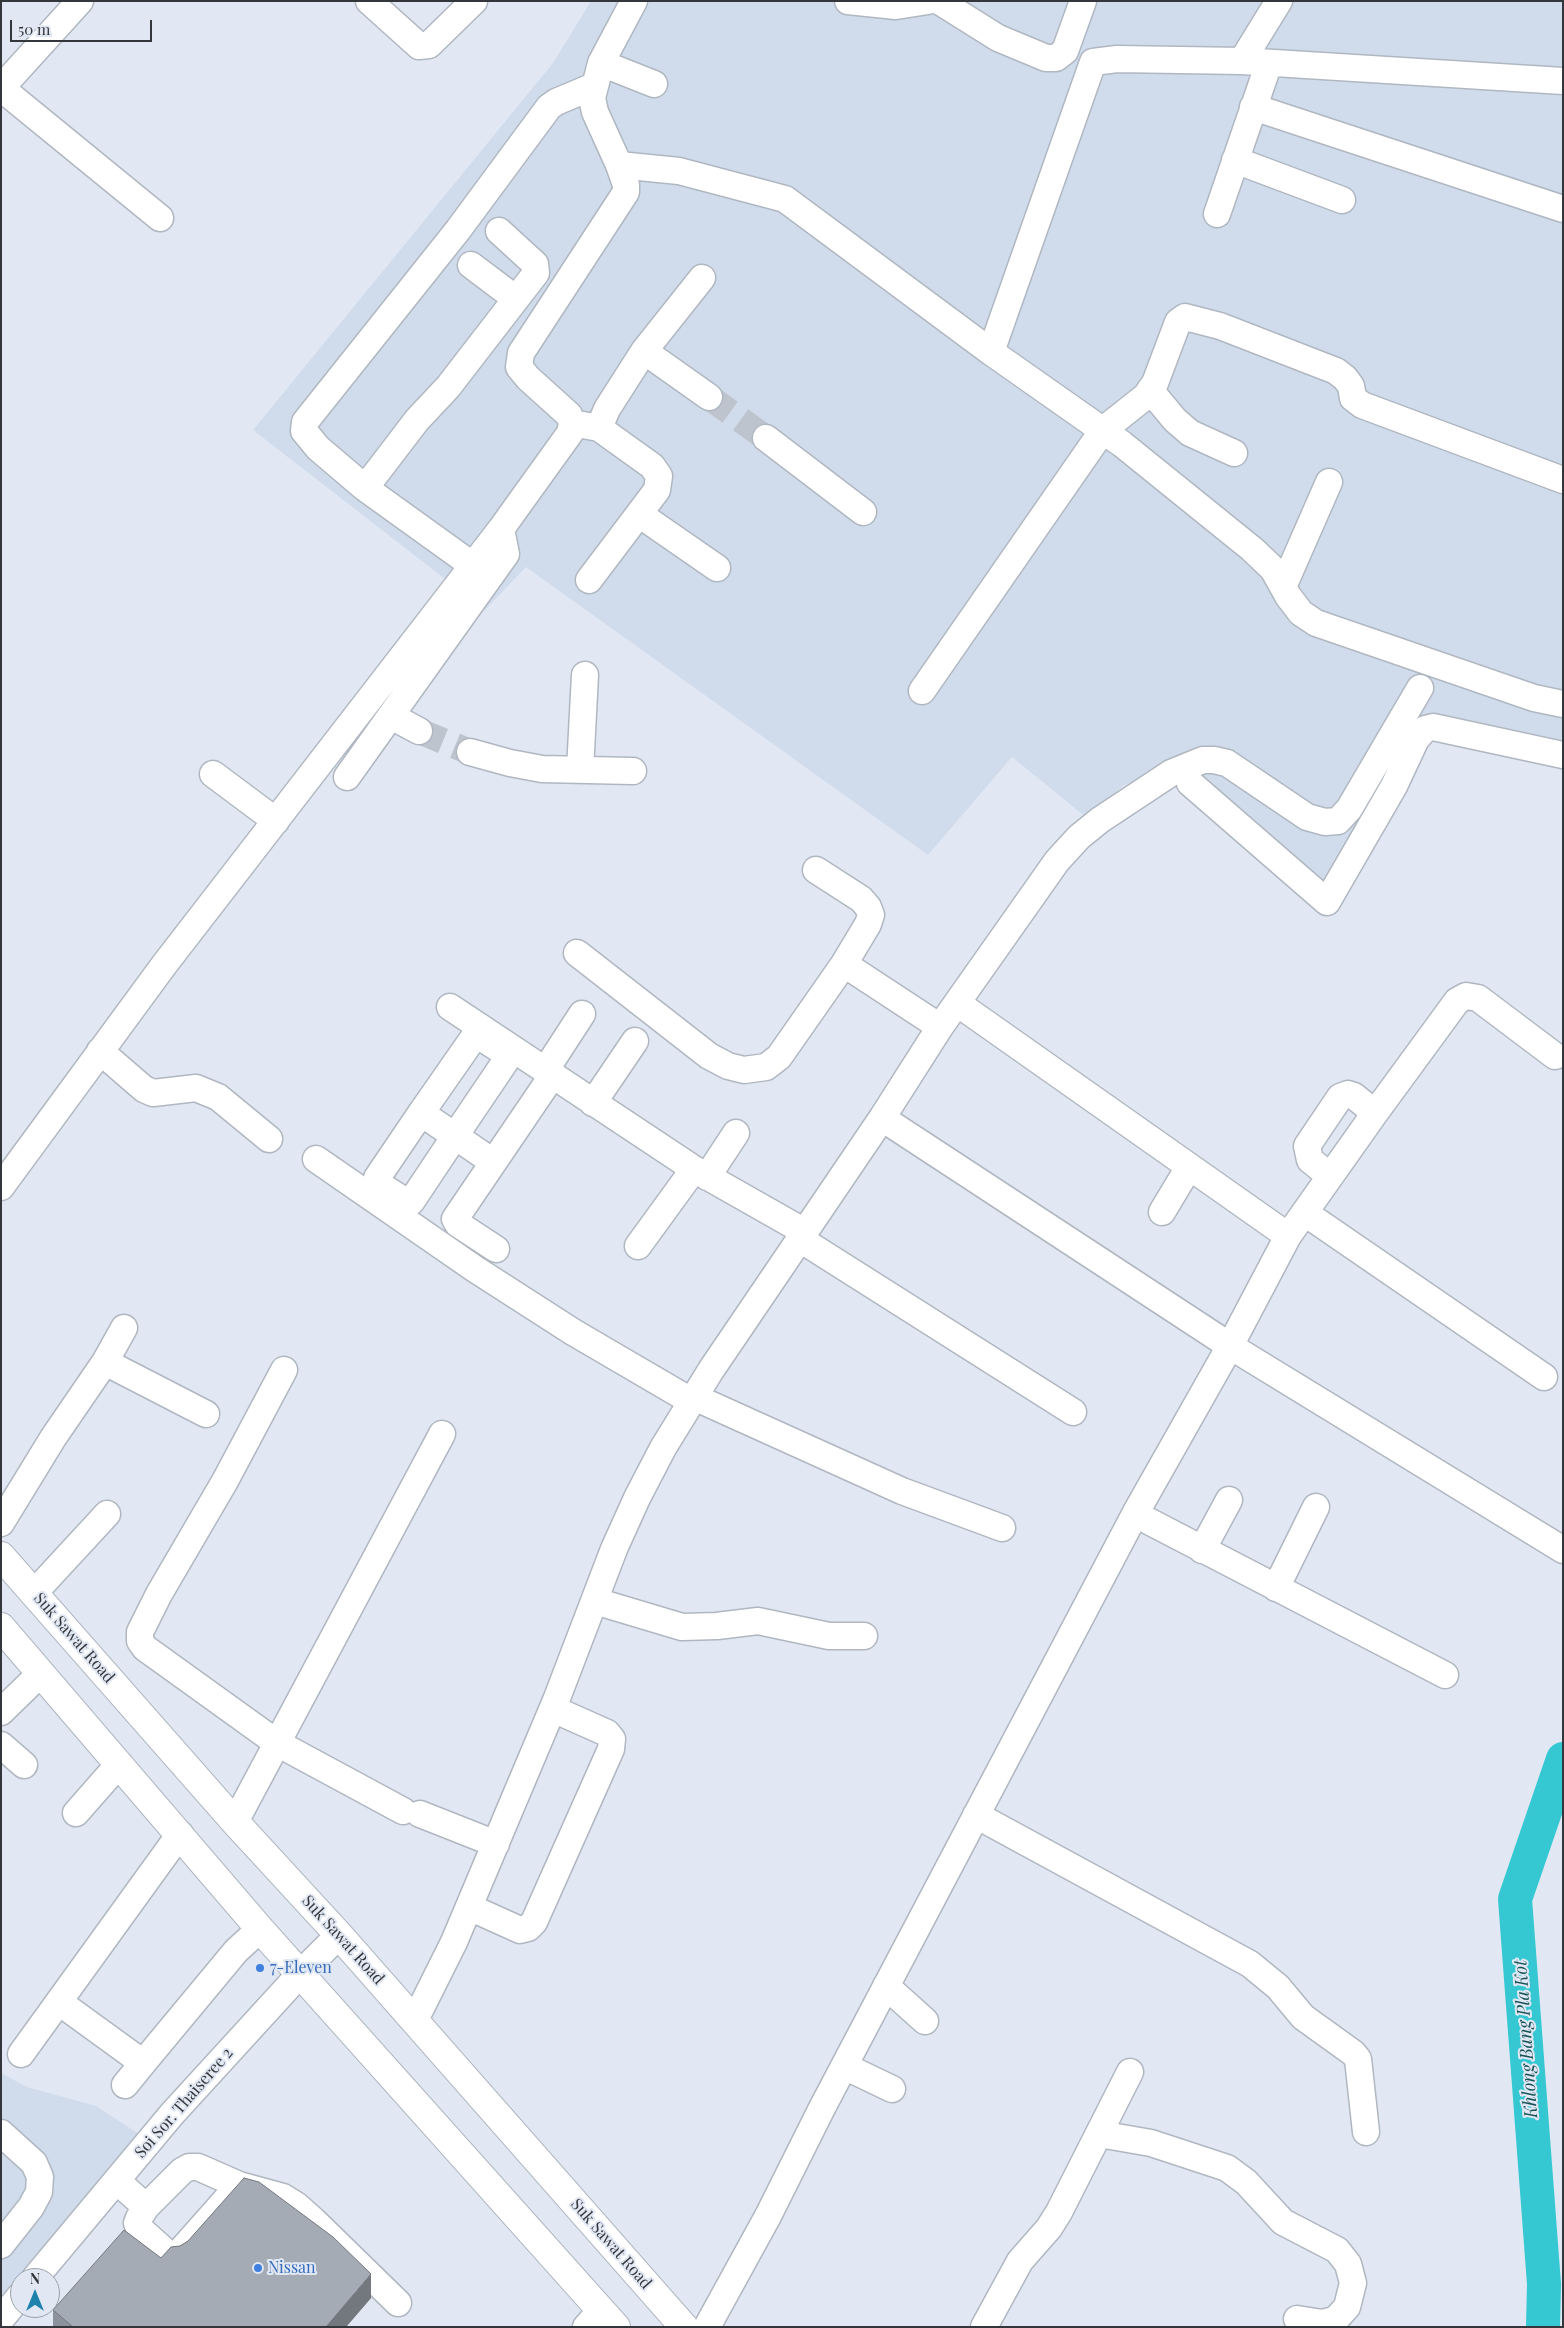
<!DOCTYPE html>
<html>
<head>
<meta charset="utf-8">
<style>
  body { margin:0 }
  #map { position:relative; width:1564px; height:2328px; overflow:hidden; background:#e1e8f3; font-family:"Playfair Display",serif }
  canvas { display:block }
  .frame { position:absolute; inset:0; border:2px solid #33363a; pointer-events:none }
  .north { position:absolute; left:10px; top:2268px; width:50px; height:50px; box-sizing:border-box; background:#e1e8f3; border:1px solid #9ba1a9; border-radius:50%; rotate:0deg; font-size:14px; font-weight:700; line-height:20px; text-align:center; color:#33363a }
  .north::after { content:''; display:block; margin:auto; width:18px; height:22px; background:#1e82ad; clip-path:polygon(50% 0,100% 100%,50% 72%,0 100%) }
  .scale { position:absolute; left:10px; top:20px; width:142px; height:22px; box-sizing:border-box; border:2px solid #33363a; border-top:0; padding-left:6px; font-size:15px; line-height:18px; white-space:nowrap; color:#33363a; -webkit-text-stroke:4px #e1e8f3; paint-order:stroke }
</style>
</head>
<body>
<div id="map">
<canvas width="1564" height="2328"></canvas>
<div class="frame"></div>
<div class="north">N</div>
<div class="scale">50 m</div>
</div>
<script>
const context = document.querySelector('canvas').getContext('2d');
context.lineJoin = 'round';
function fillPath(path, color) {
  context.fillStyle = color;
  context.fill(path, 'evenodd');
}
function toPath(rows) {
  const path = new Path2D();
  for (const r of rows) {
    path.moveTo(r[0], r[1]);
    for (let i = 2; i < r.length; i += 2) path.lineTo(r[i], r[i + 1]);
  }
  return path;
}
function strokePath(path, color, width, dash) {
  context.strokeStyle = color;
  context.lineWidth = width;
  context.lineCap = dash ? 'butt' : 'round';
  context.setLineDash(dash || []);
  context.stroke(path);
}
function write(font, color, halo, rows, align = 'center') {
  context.font = font + ' "Playfair Display",serif';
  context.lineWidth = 4;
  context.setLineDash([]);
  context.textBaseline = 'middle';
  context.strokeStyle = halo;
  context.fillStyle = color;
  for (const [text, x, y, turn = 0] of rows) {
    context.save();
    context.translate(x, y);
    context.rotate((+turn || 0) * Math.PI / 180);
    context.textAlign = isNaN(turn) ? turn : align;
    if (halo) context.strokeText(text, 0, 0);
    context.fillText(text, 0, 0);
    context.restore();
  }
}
fillPath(toPath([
  [591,1,1563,1,1563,749,1406,713,1329,899,1181,770,1124,785,1087,818,1012,757,928,855,526,567,485,610,253,430,553,63],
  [1,2073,27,2087,96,2106,145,2138,28,2278,20,2278,20,2288,1,2311]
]), '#d0dcec');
strokePath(toPath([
  [1543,2327,1544,2284,1515,1899,1563,1759]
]), '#35c8d2', 34);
strokePath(toPath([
  [709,397,766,438],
  [419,731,470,752]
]), '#bec4ce', 26, [26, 13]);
const minor = toPath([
  [369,1,419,46,429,45,474,1],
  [848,1,896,6,928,1],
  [939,1,998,38,1046,58,1056,58,1065,51,1083,1],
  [1242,61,1279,1],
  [601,63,654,84],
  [1,88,160,218],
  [1,88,80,1],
  [1253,107,1563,209],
  [1235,160,1342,200],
  [619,165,679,171,785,199,991,352,1122,444,1252,549,1273,569,1288,596,1301,613,1316,623,1534,698,1563,704],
  [1217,214,1269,63],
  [471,265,516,299],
  [644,351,709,397],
  [991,352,1093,62,1117,59,1242,61,1563,81],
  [1150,390,1175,420,1190,433,1234,453],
  [572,423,599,428,652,466,659,476,657,490,589,580],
  [599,428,607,409,644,351,702,278],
  [766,438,863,512],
  [365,488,417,420,448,387,536,273,535,264,499,231],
  [639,514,717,568],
  [472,565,365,488,318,448,304,431,305,422,458,230,549,107,556,102,594,86],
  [1283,587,1329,482],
  [922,691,1103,430,1146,396,1155,383,1178,322,1185,317,1220,326,1336,371,1345,378,1351,386,1353,398,1362,405,1563,480],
  [391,716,419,731],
  [470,752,510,763,542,769,633,771],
  [580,770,585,675],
  [213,774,276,821],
  [347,777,506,554,501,529],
  [1190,783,1327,902,1394,786,1416,739,1425,729,1433,727,1563,755],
  [816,870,861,899,868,907,871,915,868,924,844,964],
  [577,953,709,1056,728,1066,744,1070,766,1067,779,1057,844,964,940,1027],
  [450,1007,694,1169,805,1232],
  [100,1051,144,1089,153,1093,196,1088,218,1097,269,1139],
  [545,1071,582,1014],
  [593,1103,635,1041],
  [421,1113,474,1037,479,1036,504,1052,505,1062,455,1136,411,1202,408,1203,378,1184,377,1178,421,1113,455,1136,493,1162],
  [882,1118,1230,1346,1563,1550],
  [316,1159,475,1269,573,1332,691,1401],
  [1330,1176,1310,1160,1307,1146,1340,1097,1348,1094,1354,1096,1375,1113],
  [707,1177,736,1133],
  [1,1187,164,965,501,529,570,433,572,423,569,415,528,378,519,367,521,353,626,192,626,185,619,165,595,112,592,98,601,63,634,1],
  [1162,1212,1189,1167],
  [1305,1213,1544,1377],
  [1288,1236,1375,1113,1457,1001,1466,996,1478,998,1555,1056],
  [800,1239,1073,1412],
  [638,1246,694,1169],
  [496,1249,458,1224,455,1219,552,1076],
  [105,1362,124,1328],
  [284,1370,225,1481,159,1594,140,1632,140,1641,145,1648,277,1743,403,1811],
  [694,1397,902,1491,1002,1528],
  [1135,1514,1445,1675],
  [1,1523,53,1438,105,1362,206,1414],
  [1202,1550,1229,1500],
  [1276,1588,1316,1507],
  [34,1593,107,1514],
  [595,1601,682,1627,717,1626,758,1621,829,1636,864,1636],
  [1,1712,41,1673],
  [1,1745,24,1765],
  [76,1813,119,1764],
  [420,1814,496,1844],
  [976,1815,1250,1964,1278,1987,1303,2017,1353,2053,1358,2059,1366,2132],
  [235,1822,442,1434],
  [469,1907,520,1930,528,1928,534,1922,611,1749,612,1739,607,1733,553,1709],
  [886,1986,925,2021],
  [59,2002,143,2063,236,1951,260,1929],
  [415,2020,454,1942,557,1698,614,1549,637,1498,663,1448,711,1370,882,1118,940,1027,1057,861,1079,837,1100,820,1171,773,1203,760,1214,760,1227,763,1307,817,1325,822,1338,821,1349,809,1420,688],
  [21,2054,180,1834],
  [844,2066,892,2089],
  [125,2085,143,2063],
  [1,2133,34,2163,40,2177,39,2192,31,2207,1,2245],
  [1099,2134,1151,2143,1227,2168,1246,2182,1283,2222,1337,2250,1348,2264,1353,2283,1347,2307,1335,2320,1322,2323,1297,2319],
  [117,2181,146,2207,139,2218,137,2223,139,2228,169,2255,172,2256,177,2255,239,2185,283,2197,296,2205,314,2221,398,2303],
  [146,2207,182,2171,189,2167,198,2167,239,2185],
  [35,2278,172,2114,300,1974,339,1935],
  [1,2319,20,2296],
  [586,2327,601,2310],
  [707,2327,768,2216,822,2108,1135,1514,1230,1346,1288,1236,957,1003],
  [984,2327,1020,2261,1049,2228,1059,2212,1130,2072]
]);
const major = toPath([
  [1,1556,235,1822,339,1935,684,2327],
  [1,1627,260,1929,616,2327]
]);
strokePath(minor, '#b0b7c1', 29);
strokePath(major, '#b0b7c1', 30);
strokePath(minor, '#fff', 26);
strokePath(major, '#fff', 28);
fillPath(toPath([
  [188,2241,371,2298,346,2327,53,2327,53,2310,161,2258]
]), '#8d939c');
fillPath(toPath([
  [371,2274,371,2298,346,2327,326,2327]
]), '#73787f');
const building = toPath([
  [244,2178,259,2182,333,2237,371,2274,326,2327,73,2327,53,2310,124,2230,161,2258,171,2247,180,2246,188,2241,244,2178]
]);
fillPath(building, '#a4abb5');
strokePath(building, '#73787f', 1);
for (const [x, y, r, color] of [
  [260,1968,5,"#3f7fe0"],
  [258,2268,5,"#3f7fe0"]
]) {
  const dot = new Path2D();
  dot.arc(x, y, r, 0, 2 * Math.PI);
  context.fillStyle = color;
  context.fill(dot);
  strokePath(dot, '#e1e8f3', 2);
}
write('16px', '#33363a', '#e1e8f3', [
  ["Suk Sawat Road",74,1638,49],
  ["Suk Sawat Road",343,1940,48],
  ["Soi Sor. Thaiseree 2",184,2103,-49],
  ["Suk Sawat Road",611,2244,49]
]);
write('16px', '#366cbe', '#e1e8f3', [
  ["7-Eleven",270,1968],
  ["Nissan",268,2268]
], 'left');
write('italic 18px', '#175257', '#e1e8f3', [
  ["Khlong Bang Pla Kot",1526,2039,-94]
]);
</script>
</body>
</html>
